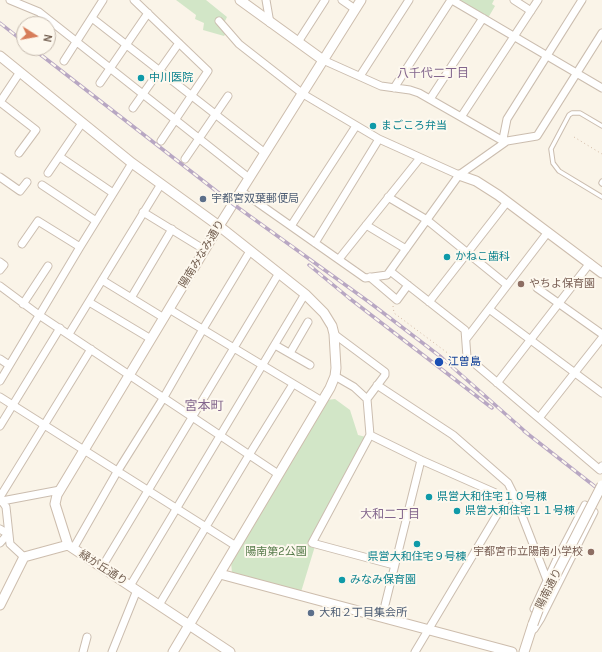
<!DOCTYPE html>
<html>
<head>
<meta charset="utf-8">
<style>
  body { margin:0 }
  #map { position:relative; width:602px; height:652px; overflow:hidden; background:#faf4e8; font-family:Karla,sans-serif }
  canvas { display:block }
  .north { position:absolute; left:16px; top:16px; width:40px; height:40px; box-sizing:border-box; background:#fdf8ee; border:1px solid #c5baae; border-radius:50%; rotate:101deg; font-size:11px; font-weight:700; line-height:16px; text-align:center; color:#715d4e }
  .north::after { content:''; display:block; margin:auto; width:14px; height:18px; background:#d77d5a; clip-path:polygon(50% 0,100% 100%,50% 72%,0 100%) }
</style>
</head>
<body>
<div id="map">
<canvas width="602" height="652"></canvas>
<div class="north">N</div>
</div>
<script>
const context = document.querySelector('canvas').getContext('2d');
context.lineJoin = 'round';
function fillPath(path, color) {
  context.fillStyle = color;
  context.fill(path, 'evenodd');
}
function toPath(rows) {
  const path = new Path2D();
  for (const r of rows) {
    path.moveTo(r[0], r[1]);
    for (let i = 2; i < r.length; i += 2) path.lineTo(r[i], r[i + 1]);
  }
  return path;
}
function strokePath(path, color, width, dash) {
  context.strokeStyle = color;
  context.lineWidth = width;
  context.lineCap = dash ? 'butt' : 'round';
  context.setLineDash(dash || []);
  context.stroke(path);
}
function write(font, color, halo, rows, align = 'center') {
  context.font = font + ' Karla,"Noto Sans JP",sans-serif';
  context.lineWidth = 4;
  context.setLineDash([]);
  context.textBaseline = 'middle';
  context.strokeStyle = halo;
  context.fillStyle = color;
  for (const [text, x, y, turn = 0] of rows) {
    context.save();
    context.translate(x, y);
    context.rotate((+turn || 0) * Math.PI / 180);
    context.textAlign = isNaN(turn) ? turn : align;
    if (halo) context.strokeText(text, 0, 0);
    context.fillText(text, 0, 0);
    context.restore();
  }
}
fillPath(toPath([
  [176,0,206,0,227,17,224,23,229,29,224,36,203,30,204,23,195,19,196,15],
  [459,0,494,0,492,4,495,6,488,18],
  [335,399,350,410,358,435,366,437,307,544,315,546,301,592,232,574,231,561,327,400]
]), '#d2e6c7');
const lane = toPath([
  [602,126,580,113,572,113,569,115,551,149,553,163,559,171,602,197],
  [602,181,601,183,602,184]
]);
const street = toPath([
  [10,0,39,12,249,178],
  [134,0,208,71,161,141],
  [266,0,270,23],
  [342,0,355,9],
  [452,0,602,88],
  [514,0,531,11],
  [92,18,265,153],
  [219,21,239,44,303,94,379,139,459,175],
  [298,42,325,0],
  [323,60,381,86,410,90,419,93,503,141],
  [64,61,103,0],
  [360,76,409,0],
  [100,83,148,13],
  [394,88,451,0],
  [430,99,483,18],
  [0,102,36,130,19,153],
  [0,102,20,72],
  [133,108,179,43],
  [461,117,538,0],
  [502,144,507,119,582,0],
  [60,157,113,193],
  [185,159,228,96],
  [48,173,82,123],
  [0,177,20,191,27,182],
  [42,185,96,221],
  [241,191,365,278,387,275,390,271,465,330,467,357,600,470,602,466],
  [388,197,427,220,507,285],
  [143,212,205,250],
  [366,225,406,249],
  [291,226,356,126],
  [315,243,379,139],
  [22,244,38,221,80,247],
  [339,259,420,158],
  [0,262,4,265,0,270],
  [390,271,459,175,507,141,537,136,602,33],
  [370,277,397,300,408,285],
  [102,280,164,318],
  [0,286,39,315,278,474],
  [537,288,602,334],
  [131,298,172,229],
  [89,302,151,339],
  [429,302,507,202],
  [23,304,48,266],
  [169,309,322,401],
  [489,309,602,393],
  [69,334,161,184],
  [334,334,385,372,385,375,367,399],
  [466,339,548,232],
  [275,345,310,365],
  [290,353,308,322],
  [0,359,9,365],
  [335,376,354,387,367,399,370,435,312,543,394,565],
  [0,381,80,247,132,163],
  [497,383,590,263],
  [377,385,453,435,508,483,514,495],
  [0,397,236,546],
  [539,418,602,338],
  [0,426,60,328],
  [370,435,421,460,507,498,514,495,547,580],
  [0,497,91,349],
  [0,529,8,534,0,543],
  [73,549,117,472,164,397,203,329,250,251],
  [24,557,10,544,6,507,2,501,60,490],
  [102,567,279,273],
  [130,586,305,294],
  [159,605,249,455,293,384],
  [534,609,557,559,585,505],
  [382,617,421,460],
  [534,629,541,618,594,512],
  [83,652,87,637],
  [112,652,137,590],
  [415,652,507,498]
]);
const secondary = toPath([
  [240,0,323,60],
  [0,56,132,163,219,226,305,294,324,313,332,326,334,334,336,368,335,376,330,388,173,652],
  [459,175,476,181,498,195,602,273],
  [0,500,2,501],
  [68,545,55,504,57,495,219,226,361,0],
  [220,574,512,652],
  [0,605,24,557,68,545,230,652],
  [524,652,533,624]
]);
strokePath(lane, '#cbbdaf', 5.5);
strokePath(street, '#cbbdaf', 9);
strokePath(secondary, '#cdbdad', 11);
strokePath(toPath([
  [574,137,602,154],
  [393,306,394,313,453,357,460,357]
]), '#d2b9a5', 1, [1, 3]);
strokePath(lane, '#fff', 3.5);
strokePath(street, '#fff', 7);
strokePath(secondary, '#fff', 9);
const rail = toPath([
  [0,23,24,42],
  [32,48,233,204,369,302,441,357,528,434],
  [309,265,349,298,492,408],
  [524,431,602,492]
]);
strokePath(rail, '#b8a7c3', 3.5);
strokePath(rail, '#fdf8ee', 2, [6]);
const secondaryBridge = toPath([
  [533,624,539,608,602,485]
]);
strokePath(secondaryBridge, '#cdbdad', 11, []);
strokePath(secondaryBridge, '#fff', 9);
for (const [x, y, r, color] of [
  [141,78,4,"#0f9aa8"],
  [373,126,4,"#0f9aa8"],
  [203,199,4,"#5c6f8a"],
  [447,257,4,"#0f9aa8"],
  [521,284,4,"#8d6e63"],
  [439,362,5,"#1a4fb4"],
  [429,497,4,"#0f9aa8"],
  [457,511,4,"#0f9aa8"],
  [417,544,4,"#0f9aa8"],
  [591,552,4,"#8d6e63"],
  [342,580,4,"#0f9aa8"],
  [311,613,4,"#5c6f8a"]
]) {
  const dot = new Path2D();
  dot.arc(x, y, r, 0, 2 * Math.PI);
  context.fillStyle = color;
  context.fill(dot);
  strokePath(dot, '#fdf8ee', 1.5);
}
write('11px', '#0d838f', '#fdf8ee', [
  ["中川医院",149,78],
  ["まごころ弁当",381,126],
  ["かねこ歯科",455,257],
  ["県営大和住宅１０号棟",437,497],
  ["県営大和住宅１１号棟",465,511],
  ["県営大和住宅９号棟",417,557,"center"],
  ["みなみ保育園",350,580]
], 'left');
write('11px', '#4e5e75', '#fdf8ee', [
  ["宇都宮双葉郵便局",211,199],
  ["大和２丁目集会所",319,613]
], 'left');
write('11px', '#715d4e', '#fdf8ee', [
  ["陽南みなみ通り",202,254,-59],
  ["緑が丘通り",103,568,33],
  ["陽南通り",549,589,-63]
]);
write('11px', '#785e54', '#fdf8ee', [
  ["やちよ保育園",529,284],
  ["宇都宮市立陽南小学校",583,552,"right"]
], 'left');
write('11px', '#164399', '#fdf8ee', [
  ["江曽島",448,362]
], 'left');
write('11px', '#567b4b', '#fdf8ee', [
  ["陽南第2公園",276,552]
]);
write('12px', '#83668d', '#fdf8ee', [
  ["八千代二丁目",433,74],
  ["大和二丁目",390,515]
]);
write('13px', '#83668d', '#fdf8ee', [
  ["宮本町",204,406]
]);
</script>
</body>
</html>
